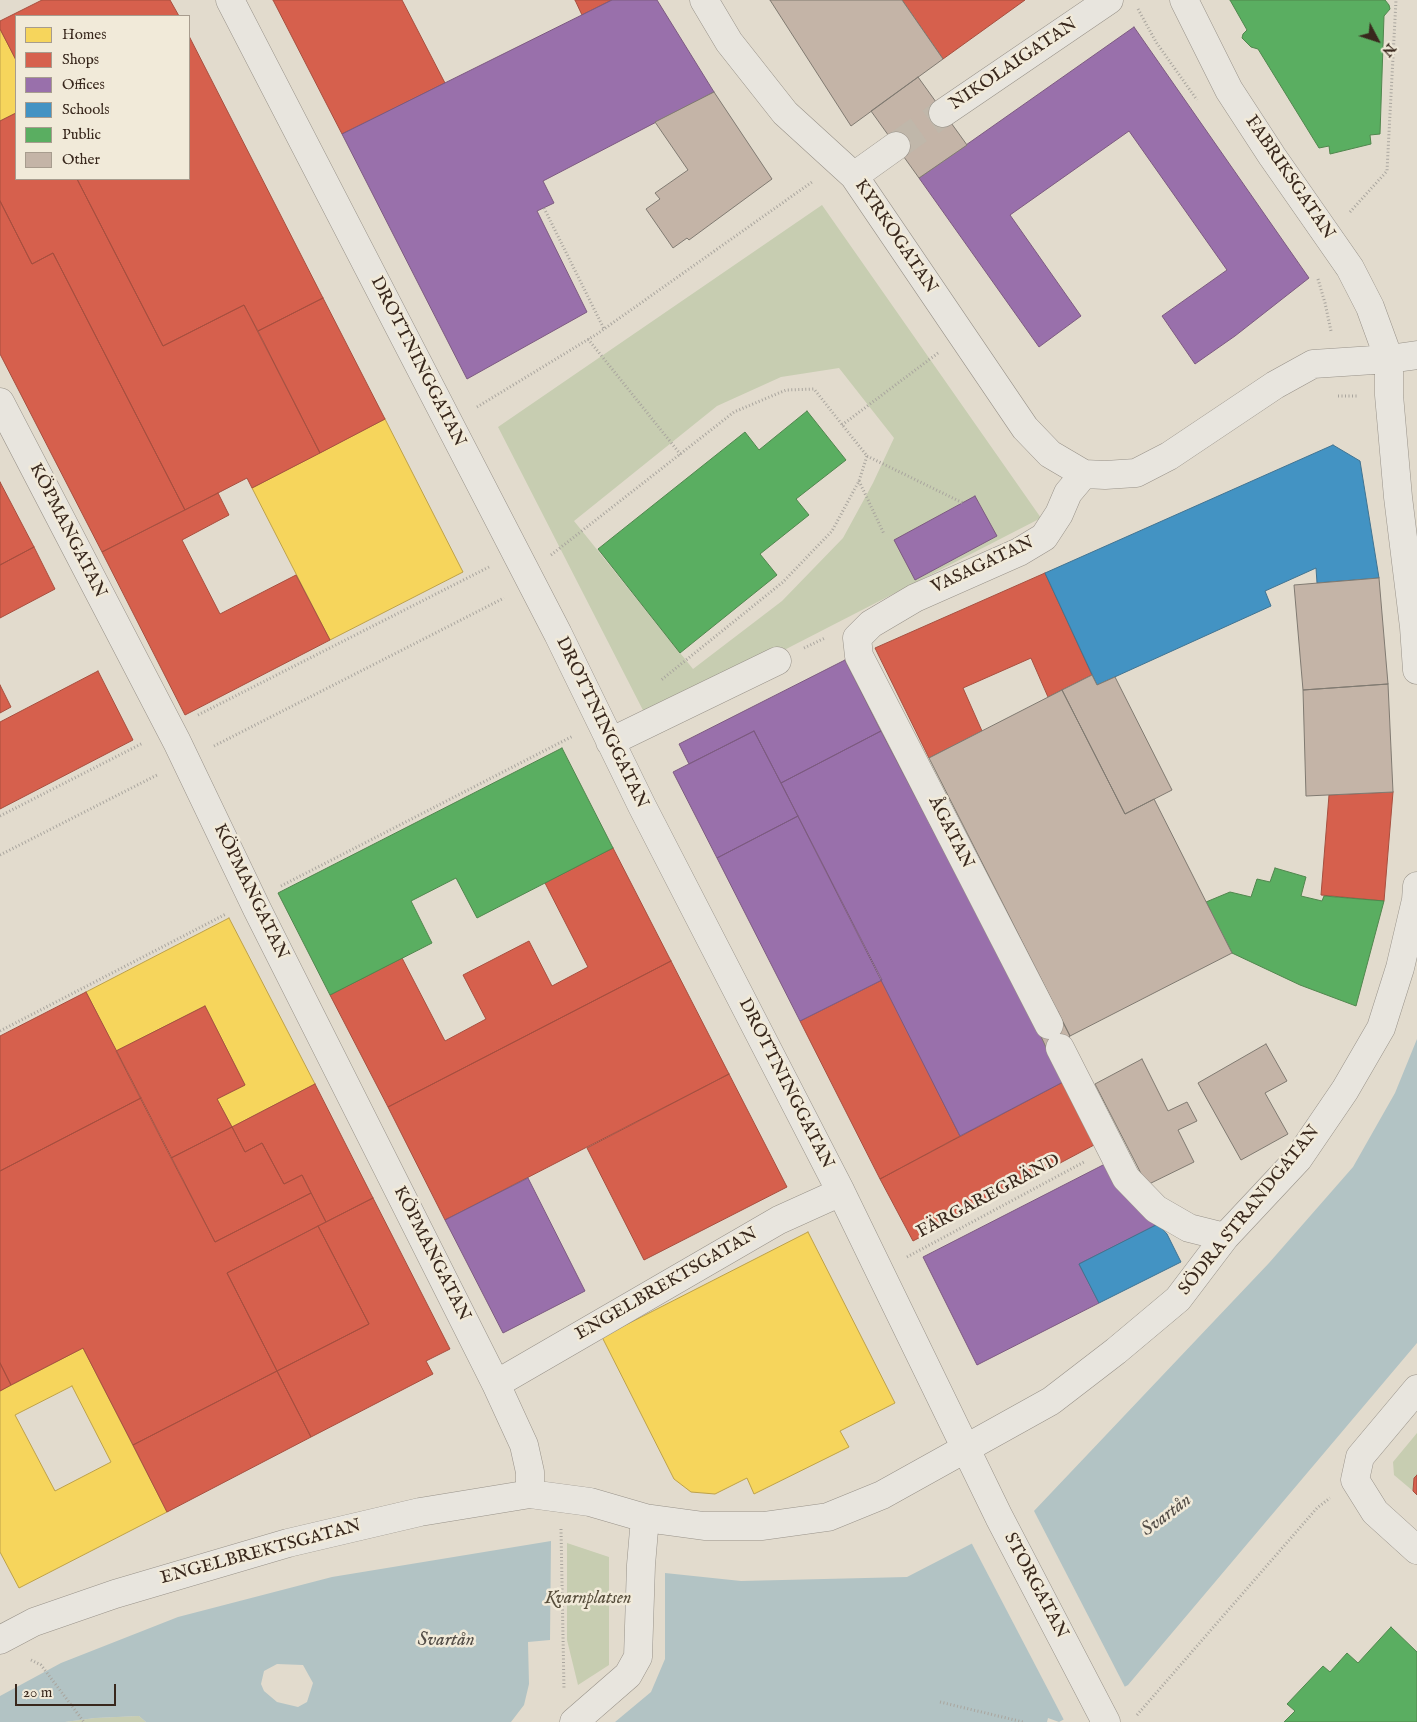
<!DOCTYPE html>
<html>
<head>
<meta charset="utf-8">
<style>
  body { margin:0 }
  #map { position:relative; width:1417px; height:1722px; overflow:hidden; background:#e2dbcd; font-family:"IM FELL English",serif }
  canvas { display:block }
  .legend { position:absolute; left:15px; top:15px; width:175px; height:165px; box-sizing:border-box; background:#f1ead9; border:1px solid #a79c8e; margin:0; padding:6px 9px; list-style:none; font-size:15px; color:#39281d }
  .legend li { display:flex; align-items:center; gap:10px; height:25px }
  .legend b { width:25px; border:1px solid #a79c8e }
  .north { position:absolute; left:1352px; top:15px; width:50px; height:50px; -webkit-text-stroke:4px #f1ead9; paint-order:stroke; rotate:130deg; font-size:14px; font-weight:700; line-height:20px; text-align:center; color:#39281d }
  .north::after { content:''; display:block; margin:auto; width:18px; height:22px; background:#39281d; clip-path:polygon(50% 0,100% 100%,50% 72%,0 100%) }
  .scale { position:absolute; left:15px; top:1684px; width:101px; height:22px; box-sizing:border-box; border:2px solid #39281d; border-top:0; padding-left:6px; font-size:15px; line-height:18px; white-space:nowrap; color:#39281d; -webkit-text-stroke:4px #f1ead9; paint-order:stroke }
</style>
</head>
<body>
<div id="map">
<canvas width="1417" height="1722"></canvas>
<ul class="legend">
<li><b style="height:14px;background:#f6d55c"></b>Homes</li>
<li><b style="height:14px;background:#d6604d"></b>Shops</li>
<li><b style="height:14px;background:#9970ab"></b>Offices</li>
<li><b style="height:14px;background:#4393c3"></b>Schools</li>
<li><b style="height:14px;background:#5aae61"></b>Public</li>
<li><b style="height:14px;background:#c4b4a7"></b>Other</li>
</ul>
<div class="north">N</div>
<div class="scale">20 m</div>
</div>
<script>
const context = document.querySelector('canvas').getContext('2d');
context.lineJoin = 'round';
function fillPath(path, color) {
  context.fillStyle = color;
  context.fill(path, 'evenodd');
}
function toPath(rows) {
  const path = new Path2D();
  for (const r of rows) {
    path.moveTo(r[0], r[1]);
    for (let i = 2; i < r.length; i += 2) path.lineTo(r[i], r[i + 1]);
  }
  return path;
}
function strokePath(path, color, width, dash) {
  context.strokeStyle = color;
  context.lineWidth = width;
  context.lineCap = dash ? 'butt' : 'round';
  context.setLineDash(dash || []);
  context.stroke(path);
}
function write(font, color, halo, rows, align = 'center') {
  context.font = font + ' "IM FELL English",serif';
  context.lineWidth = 5;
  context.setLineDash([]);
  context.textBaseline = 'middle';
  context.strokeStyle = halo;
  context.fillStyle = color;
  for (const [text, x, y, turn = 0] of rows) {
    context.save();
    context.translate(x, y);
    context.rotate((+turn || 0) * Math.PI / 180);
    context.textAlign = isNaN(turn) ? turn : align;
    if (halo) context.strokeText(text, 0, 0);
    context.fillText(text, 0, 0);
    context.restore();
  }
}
fillPath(toPath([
  [822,205,1041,518,648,720,498,427],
  [839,368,894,438,873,483,843,538,782,601,693,669,574,521,717,406,781,377],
  [1417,1433,1417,1475,1414,1479,1413,1491,1394,1475,1393,1462],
  [567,1543,609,1557,609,1665,578,1685,567,1640],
  [139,1716,146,1722,65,1722,95,1718]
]), '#c7cdb1');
fillPath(toPath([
  [1417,1039,1417,1343,1128,1685,1059,1722,1048,1718,1047,1722,615,1722,651,1692,665,1659,665,1573,741,1581,907,1577,1033,1512,1269,1263,1353,1167,1395,1093],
  [551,1541,550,1640,528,1642,529,1684,524,1705,511,1722,146,1722,139,1716,95,1718,65,1722,0,1722,0,1696,61,1663,178,1617,332,1577],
  [277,1664,303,1665,313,1683,307,1702,298,1707,277,1702,264,1691,261,1684,264,1671]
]), '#b2c3c4');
fillPath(toPath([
  [1033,1509,1126,1689,1065,1722,971,1542]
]), '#e2dbcd');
const homes = toPath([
  [0,29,16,60,16,113,0,121,0,29],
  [385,419,463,572,330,640,252,488,385,419],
  [229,918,315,1084,232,1127,217,1099,245,1085,205,1006,116,1051,86,992,229,918],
  [808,1232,895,1403,840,1431,849,1447,754,1494,747,1478,715,1494,691,1492,674,1479,602,1337,808,1232],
  [83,1348,167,1512,19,1588,0,1552,0,1391,83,1348],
  [72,1386,111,1462,55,1491,15,1415,72,1386]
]);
fillPath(homes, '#f6d55c');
strokePath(homes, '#bda149', 1);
const shops = toPath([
  [42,0,170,0,179,16,16,16,16,60,0,29,0,21,42,0],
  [273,0,402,0,445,83,342,134,273,0],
  [575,0,612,0,582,15,575,0],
  [902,0,1025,0,943,59,902,0],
  [189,36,323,298,258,331,244,305,163,346,77,179,189,179,189,36],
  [16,113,16,179,77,179,163,346,244,305,320,453,252,488,247,478,185,510,53,253,32,264,0,201,0,121,16,113],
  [0,201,32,264,53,253,185,510,102,552,0,354,0,201],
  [323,298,385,419,320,453,258,331,323,298],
  [0,482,34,547,0,565,0,482],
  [218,493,229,515,182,540,220,614,296,575,330,640,185,715,102,552,218,493],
  [34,547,55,589,0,618,0,565,34,547],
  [1045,573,1092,675,1048,697,1031,658,963,688,982,731,929,758,875,648,1045,573],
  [98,671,133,740,0,809,0,722,98,671],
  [0,685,11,707,0,713,0,685],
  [1393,792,1384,901,1321,895,1329,795,1393,792],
  [613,848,671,961,388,1107,330,995,402,958,445,1041,486,1019,463,975,529,941,552,986,588,967,545,883,613,848],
  [671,961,729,1074,445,1220,388,1107,671,961],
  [882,980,960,1136,880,1179,800,1021,882,980],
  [86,992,141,1098,0,1171,0,1036,86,992],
  [205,1006,245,1085,217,1099,232,1127,171,1158,116,1051,205,1006],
  [729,1074,787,1187,644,1260,587,1148,729,1074],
  [1063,1082,1096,1144,913,1241,880,1179,1063,1082],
  [315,1084,373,1198,326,1222,302,1175,284,1184,262,1143,245,1152,232,1127,315,1084],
  [141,1098,215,1242,311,1193,326,1222,227,1273,277,1371,133,1445,83,1348,11,1385,0,1363,0,1171,141,1098],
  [232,1127,245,1152,262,1143,284,1184,302,1175,311,1193,215,1242,171,1158,232,1127],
  [373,1198,450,1349,426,1361,433,1374,311,1437,277,1371,369,1324,318,1226,373,1198],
  [318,1226,369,1324,277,1371,227,1273,318,1226],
  [0,1363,11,1385,0,1391,0,1363],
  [277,1371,311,1437,167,1512,133,1445,277,1371],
  [1417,1475,1417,1495,1413,1491,1414,1478,1417,1475]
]);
fillPath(shops, '#d6604d');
strokePath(shops, '#a74f3f', 1);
const offices = toPath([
  [612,0,657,0,714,92,543,181,554,203,537,211,587,312,467,379,342,134,612,0],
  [1134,27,1309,278,1235,336,1195,364,1162,316,1227,270,1129,131,1010,215,1081,316,1039,347,919,178,1134,27],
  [975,496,997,536,915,580,894,540,975,496],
  [845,660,881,731,781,783,754,731,689,764,679,744,845,660],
  [754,731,798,816,717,858,673,772,754,731],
  [881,731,1039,1032,1063,1082,960,1136,781,783,881,731],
  [798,816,882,980,800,1021,717,858,798,816],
  [1105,1164,1158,1224,1079,1264,1099,1303,977,1365,923,1257,1105,1164],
  [528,1178,585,1291,503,1333,445,1220,528,1178]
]);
fillPath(offices, '#9970ab');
strokePath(offices, '#7c5a80', 1);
const schools = toPath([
  [1333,445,1360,461,1379,578,1317,583,1316,568,1265,591,1271,606,1097,685,1045,573,1333,445],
  [1158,1224,1167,1234,1181,1262,1099,1303,1079,1264,1158,1224]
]);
fillPath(schools, '#4393c3');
strokePath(schools, '#407391', 1);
const public = toPath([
  [1230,0,1385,0,1389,5,1390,9,1384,16,1380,134,1370,135,1371,144,1330,154,1329,146,1319,148,1258,49,1251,47,1242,38,1243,34,1247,30,1230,0],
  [807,411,846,460,796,499,809,515,760,554,777,575,680,653,598,549,745,432,759,450,807,411],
  [562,748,613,848,477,918,456,878,411,901,432,943,330,995,278,893,562,748],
  [1275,868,1306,877,1301,896,1322,901,1324,896,1384,901,1356,1006,1300,985,1232,953,1206,902,1230,892,1251,897,1257,879,1270,882,1275,868],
  [1391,1627,1417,1652,1417,1722,1284,1722,1295,1711,1287,1704,1323,1666,1330,1672,1347,1653,1358,1663,1391,1627]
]);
fillPath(public, '#5aae61');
strokePath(public, '#50864d', 1);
const building = toPath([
  [770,0,902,0,943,59,851,126,770,0],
  [918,77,967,145,919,178,871,111,918,77],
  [714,92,772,179,689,240,687,238,673,248,646,209,660,199,655,193,688,170,655,122,714,92],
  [1379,578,1388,684,1303,690,1294,585,1379,578],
  [1092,675,1097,685,1115,677,1172,790,1125,814,1062,690,1092,675],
  [1388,684,1393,792,1306,796,1303,690,1388,684],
  [1062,690,1125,814,1154,799,1232,953,1070,1036,929,758,1062,690],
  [1058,1012,1070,1036,1060,1048,1050,1056,1039,1032,1049,1025,1058,1012],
  [1266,1044,1287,1081,1265,1093,1288,1134,1241,1160,1198,1083,1266,1044],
  [1142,1059,1168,1111,1187,1102,1197,1121,1178,1130,1194,1162,1147,1185,1095,1084,1142,1059]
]);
fillPath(building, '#c4b4a7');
strokePath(building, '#807a71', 1);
strokePath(toPath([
  [896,146,943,113]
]), '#c0b7aa', 28, [28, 14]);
const minor = toPath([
  [230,0,558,634,642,806,841,1192,999,1517,1106,1722],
  [704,0,729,42,785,113,854,176,1025,428,1050,454,1084,474,1105,475,1136,473,1169,456,1275,385,1313,364,1389,359,1417,355],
  [1184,0,1229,90,1272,156,1350,268,1370,307,1389,359,1389,395,1398,497,1414,627,1417,670],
  [943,113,1109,0],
  [854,176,896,146],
  [0,402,177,742,257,909,496,1384,524,1445,530,1472,530,1494],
  [610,742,777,661],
  [1049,1025,859,656,857,638,871,624,915,598,1019,552,1044,537,1059,514,1068,493,1084,474],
  [1060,1048,1126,1178,1156,1209,1189,1228,1225,1237],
  [496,1384,779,1220,841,1192],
  [1417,1389,1360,1457,1355,1480,1375,1512,1417,1550],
  [0,1640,34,1622,115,1594,288,1543,420,1512,530,1494,590,1502,645,1518,704,1526,763,1526,828,1517,882,1495,1051,1401,1116,1351,1178,1299,1225,1237,1298,1159,1345,1090,1381,1028,1400,968,1416,900,1417,886],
  [574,1722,628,1675,638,1657,641,1565,645,1518]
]);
strokePath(minor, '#989289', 29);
strokePath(toPath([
  [1138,9,1156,42,1197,100],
  [544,208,604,329],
  [1350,212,1387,171,1396,0],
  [1318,279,1325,303,1331,331],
  [588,339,681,455],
  [1338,396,1359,396],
  [477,407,597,334,812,182,814,182],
  [842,425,938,353],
  [867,456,963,503],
  [859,481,884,534],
  [551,555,734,412,786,390,814,389,867,456,859,481,832,531,783,582,660,681],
  [804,648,825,638],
  [198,715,489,567],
  [214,746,504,598],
  [0,816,143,743],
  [0,855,159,774],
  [281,886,573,736],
  [0,1031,226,914],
  [907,1257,1084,1162],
  [561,1529,564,1690],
  [31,1660,41,1665,84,1722],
  [940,1702,1023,1722],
  [1137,1715,1317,1508,1330,1498]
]), '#a9a59e', 3, [1, 2.5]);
strokePath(minor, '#e8e5de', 28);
write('18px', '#39281d', '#f1ead9', [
  ["NIKOLAIGATAN",1014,65,-34],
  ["FABRIKSGATAN",1289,178,56],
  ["KYRKOGATAN",895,237,56],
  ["DROTTNINGGATAN",417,362,63],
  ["KÖPMANGATAN",67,531,63],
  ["VASAGATAN",983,566,-25],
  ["DROTTNINGGATAN",601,723,64],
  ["ÅGATAN",950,833,63],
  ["KÖPMANGATAN",250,892,64],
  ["DROTTNINGGATAN",785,1084,63],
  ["FÄRGAREGRÄND",989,1197,-28],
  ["SÖDRA STRANDGATAN",1250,1211,-51],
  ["KÖPMANGATAN",431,1254,63],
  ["ENGELBREKTSGATAN",667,1285,-30],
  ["ENGELBREKTSGATAN",261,1553,-15],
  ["STORGATAN",1035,1586,62]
]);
write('italic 18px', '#574e3c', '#f1ead9', [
  ["Kvarnplatsen",588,1599]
]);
write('italic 19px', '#524c46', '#f1ead9', [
  ["Svartån",1167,1516,-37],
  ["Svartån",446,1641]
]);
</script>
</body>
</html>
